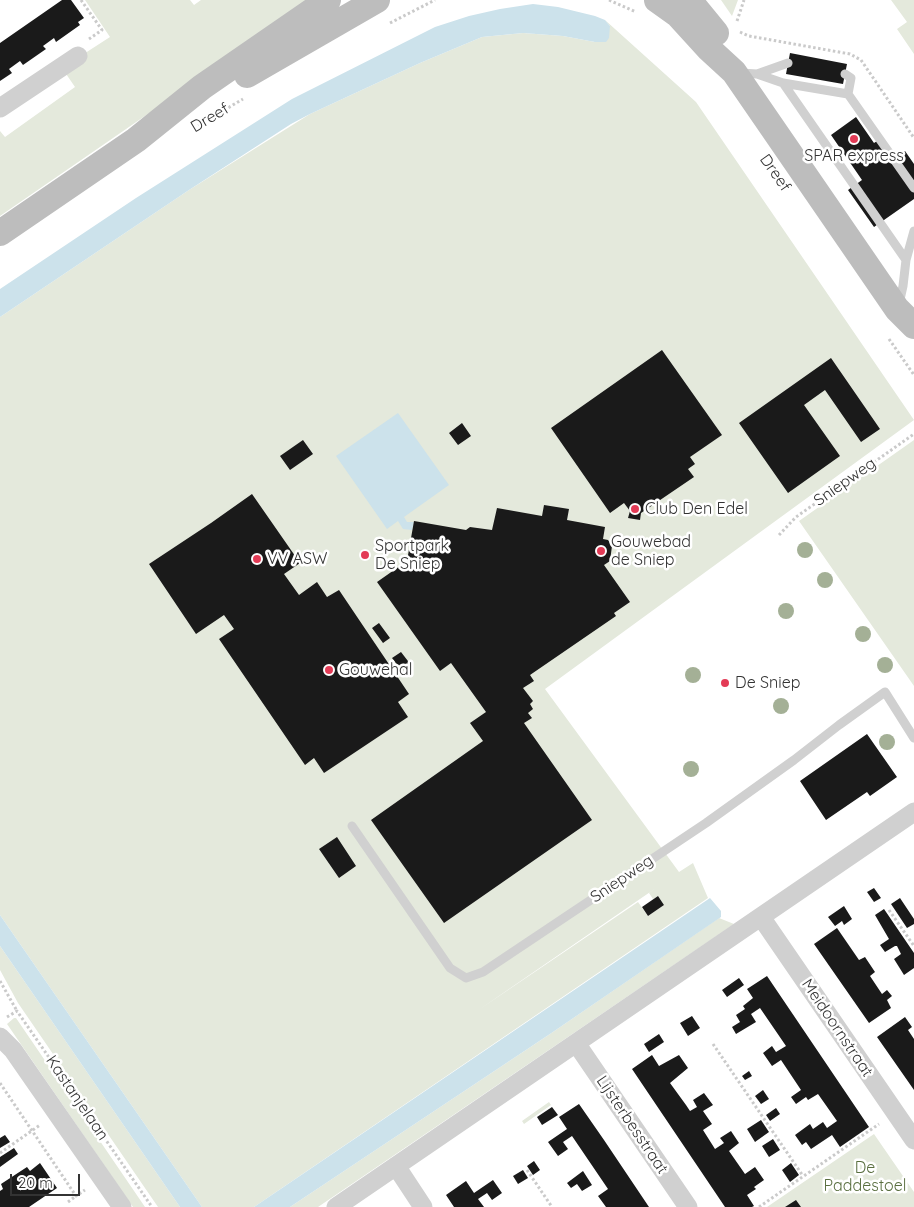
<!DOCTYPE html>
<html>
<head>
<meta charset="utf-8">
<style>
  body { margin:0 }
  #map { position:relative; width:914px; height:1207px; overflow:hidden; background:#fff; font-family:Quicksand,sans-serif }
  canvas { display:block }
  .scale { position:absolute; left:10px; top:1174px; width:70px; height:22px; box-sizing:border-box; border:2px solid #333; border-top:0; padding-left:6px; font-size:15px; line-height:18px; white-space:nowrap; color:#333; -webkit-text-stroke:4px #fff; paint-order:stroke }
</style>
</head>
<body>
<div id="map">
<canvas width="914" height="1207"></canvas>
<div class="scale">20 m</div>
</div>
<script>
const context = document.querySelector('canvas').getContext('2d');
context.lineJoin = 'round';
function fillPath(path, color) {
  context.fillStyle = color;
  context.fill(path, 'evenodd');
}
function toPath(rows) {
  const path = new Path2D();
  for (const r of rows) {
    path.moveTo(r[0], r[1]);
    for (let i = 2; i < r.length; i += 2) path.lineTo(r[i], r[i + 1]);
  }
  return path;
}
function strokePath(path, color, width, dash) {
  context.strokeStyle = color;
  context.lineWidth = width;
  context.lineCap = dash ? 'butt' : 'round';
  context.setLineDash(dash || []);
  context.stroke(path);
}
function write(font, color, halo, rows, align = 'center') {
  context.font = font + ' Quicksand,sans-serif';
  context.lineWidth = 5;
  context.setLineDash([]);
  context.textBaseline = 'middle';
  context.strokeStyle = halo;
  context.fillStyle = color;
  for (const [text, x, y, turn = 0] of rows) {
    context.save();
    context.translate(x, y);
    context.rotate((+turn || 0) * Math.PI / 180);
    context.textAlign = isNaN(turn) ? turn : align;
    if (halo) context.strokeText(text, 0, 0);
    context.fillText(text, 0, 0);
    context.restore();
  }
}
fillPath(toPath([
  [85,0,190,0,194,5,201,0,313,0,0,216,0,131,5,137,75,87,62,68,110,37],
  [721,0,738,0,732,16],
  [891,0,914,0,914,54,897,29,907,22],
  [605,20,696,102,914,420,545,689,679,872,693,863,708,898,254,1207,202,1207,0,915,0,317,189,190,310,114,420,63,482,37,523,33,563,36,595,42,610,26],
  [656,888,649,893,653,899,658,896,664,905,648,916,638,902,477,1011],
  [914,440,914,686,799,521],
  [719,918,734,924,318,1207,290,1207,550,1034],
  [0,946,180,1207,158,1207,18,1003,0,970],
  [14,1018,16,1018,145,1207,133,1207,7,1024],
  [549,1102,551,1105,524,1124,522,1121],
  [874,1134,914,1192,914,1207,767,1207]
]), '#e4e9dc');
fillPath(toPath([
  [533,4,558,7,595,16,605,20,610,26,609,38,606,42,595,42,563,36,523,33,482,37,420,63,310,114,291,124,189,190,0,317,0,289,136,198,292,99,435,27,469,16,500,9],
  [398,413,449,485,404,517,407,522,414,522,412,530,403,529,398,521,387,529,336,456],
  [710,898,721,911,721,917,550,1034,290,1207,254,1207],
  [0,915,202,1207,180,1207,0,946]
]), '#cce2eb');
fillPath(toPath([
  [62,0,71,0,84,18,78,22,80,25,56,42,54,38,43,46,46,49,23,65,20,61,9,69,12,73,0,81,0,43],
  [790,53,847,64,843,84,786,74],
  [856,117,874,143,877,141,890,161,905,151,914,164,914,199,874,227,848,190,862,180,831,135],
  [662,350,722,435,690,457,695,464,688,469,694,477,641,513,640,520,628,518,630,511,624,503,610,513,551,428],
  [831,358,880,429,861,442,825,390,804,405,840,456,788,493,739,423],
  [462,423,471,436,458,445,449,433],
  [303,440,313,454,290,470,280,456],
  [252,494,300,563,284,574,299,595,317,582,327,597,339,590,409,694,398,702,408,717,324,773,314,758,305,765,219,639,234,629,224,615,196,634,149,564,211,523],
  [544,505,569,509,567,520,605,527,603,539,608,540,612,546,610,561,604,565,630,602,614,613,616,616,530,675,534,681,523,688,533,701,530,704,533,709,528,713,532,718,524,723,592,820,444,923,371,820,483,741,470,723,486,712,451,663,440,671,377,582,407,561,414,521,466,530,470,527,492,530,497,508,542,516],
  [379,623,390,638,383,643,372,628],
  [401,652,411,665,402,671,392,658],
  [867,734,897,777,870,796,867,792,826,820,800,781],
  [337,837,356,866,339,878,319,849],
  [874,888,881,898,874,902,867,892],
  [658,896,664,905,648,916,642,907],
  [900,898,914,919,914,924,907,928,891,904],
  [844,906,852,919,844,925,842,921,835,926,828,917],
  [884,909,914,953,914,968,904,975,894,959,901,954,897,946,895,946,885,952,880,945,889,939,875,915],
  [837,928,859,960,865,957,875,972,870,976,882,994,887,990,892,996,887,1000,891,1008,869,1023,814,944],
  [767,976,869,1127,840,1147,832,1135,811,1149,806,1142,802,1145,795,1135,810,1124,813,1129,823,1122,827,1128,837,1121,818,1094,808,1100,806,1097,796,1104,791,1097,801,1090,781,1060,772,1066,763,1053,772,1046,776,1052,786,1046,760,1008,751,1014,756,1022,736,1034,732,1027,740,1022,736,1015,745,1009,743,1006,753,998,747,989],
  [739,978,744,985,727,997,722,990],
  [692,1016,700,1028,688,1036,680,1023],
  [905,1017,912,1027,908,1030,914,1039,914,1090,877,1037],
  [659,1034,664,1042,649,1052,644,1044],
  [652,1055,659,1066,679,1055,688,1068,670,1083,686,1105,690,1111,697,1107,693,1100,704,1093,713,1105,703,1111,712,1124,703,1130,715,1149,724,1143,720,1138,731,1131,739,1143,729,1151,745,1174,755,1167,764,1180,754,1187,756,1189,747,1195,754,1206,752,1207,725,1207,632,1069],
  [749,1071,752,1076,745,1080,742,1076],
  [763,1090,769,1099,761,1104,755,1096],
  [579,1104,604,1140,649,1207,606,1207,598,1196,608,1189,572,1136,563,1142,568,1149,558,1156,548,1142,567,1129,559,1117],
  [552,1107,558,1115,542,1125,537,1117],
  [776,1108,780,1114,770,1121,766,1115],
  [761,1120,769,1132,755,1142,747,1129],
  [5,1135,10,1142,0,1148,0,1138],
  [773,1139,780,1150,769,1157,762,1146],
  [14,1148,18,1154,0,1167,0,1157],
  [534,1161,540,1170,533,1175,527,1166],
  [40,1163,57,1188,29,1207,0,1207,0,1191,3,1189,1,1184,27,1167,30,1171],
  [791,1163,799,1175,790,1182,782,1170],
  [523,1170,528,1178,518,1184,513,1176],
  [583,1171,592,1185,582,1191,577,1184,571,1188,567,1183],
  [493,1180,502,1193,492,1200,487,1193,478,1199,484,1207,454,1207,446,1195,466,1181,474,1193],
  [796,1200,801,1207,785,1207]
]), '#1a1a1a');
strokePath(toPath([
  [81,0,102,30,89,39],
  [609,0,636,12],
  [737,21,744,0],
  [390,23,435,0],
  [740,32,749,36,850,54,861,60,914,138],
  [194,128,243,99],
  [889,339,914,375],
  [779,535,796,517,914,434],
  [889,910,914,946],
  [0,981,17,1011],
  [7,1017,17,1011,152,1207],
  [713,1044,803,1176],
  [0,1083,76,1196,85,1190],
  [0,1153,40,1125],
  [527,1170,552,1207],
  [68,1202,76,1196],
  [759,1207,879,1124]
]), '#cacaca', 3, [2.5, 2.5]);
strokePath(toPath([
  [741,73,757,74,783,83,906,260,903,286,899,304],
  [757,74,788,63],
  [845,74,851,78,848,94],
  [783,83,848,94,914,188],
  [906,260,914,231],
  [352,826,450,968,466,978,483,972,706,823,794,760,839,725,885,692,914,738]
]), '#d0d0d0', 9);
strokePath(toPath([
  [0,108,78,56],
  [761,917,914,1140],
  [0,1037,13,1050,122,1207],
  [576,1043,688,1207],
  [396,1166,423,1207],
  [336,1207,914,812]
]), '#d0d0d0', 19);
strokePath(toPath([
  [657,0,678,15,709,49,734,72,897,309,914,326],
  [689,0,716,33],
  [247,75,377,0],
  [0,233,136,140,202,87,328,0]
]), '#bdbdbd', 26);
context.fillStyle = '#a4b096';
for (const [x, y] of [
  [805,550],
  [825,580],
  [786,611],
  [863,634],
  [885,665],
  [693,675],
  [781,706],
  [887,742],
  [691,769]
]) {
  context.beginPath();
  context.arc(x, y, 8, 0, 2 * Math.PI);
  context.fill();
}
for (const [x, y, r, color] of [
  [854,139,5,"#e33b56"],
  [635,509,5,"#e33b56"],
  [601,551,5,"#e33b56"],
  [365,555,5,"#e33b56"],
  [257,559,5,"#e33b56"],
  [329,670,5,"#e33b56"],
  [725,683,5,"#e33b56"]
]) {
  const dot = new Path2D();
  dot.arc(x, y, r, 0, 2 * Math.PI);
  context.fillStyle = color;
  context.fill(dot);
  strokePath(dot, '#fff', 2);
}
write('16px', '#333', '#fff', [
  ["Dreef",210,118,-31],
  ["Dreef",775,173,55],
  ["Sniepweg",845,482,-35],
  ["Sniepweg",622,879,-34],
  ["Meidoornstraat",837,1028,56],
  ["Kastanjelaan",77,1098,56],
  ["Lijsterbesstraat",632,1125,56]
]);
write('16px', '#333', '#fff', [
  ["SPAR express",854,156,"center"],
  ["Club Den Edel",645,509],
  ["Gouwebad",611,542],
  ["de Sniep",611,560],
  ["Sportpark",375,546],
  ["De Sniep",375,564],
  ["VV ASW",267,559],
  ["Gouwehal",339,670],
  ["De Sniep",735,683]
], 'left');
write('16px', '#5a6f40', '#fff', [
  ["De",865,1168],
  ["Paddestoel",865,1186]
]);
</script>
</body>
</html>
